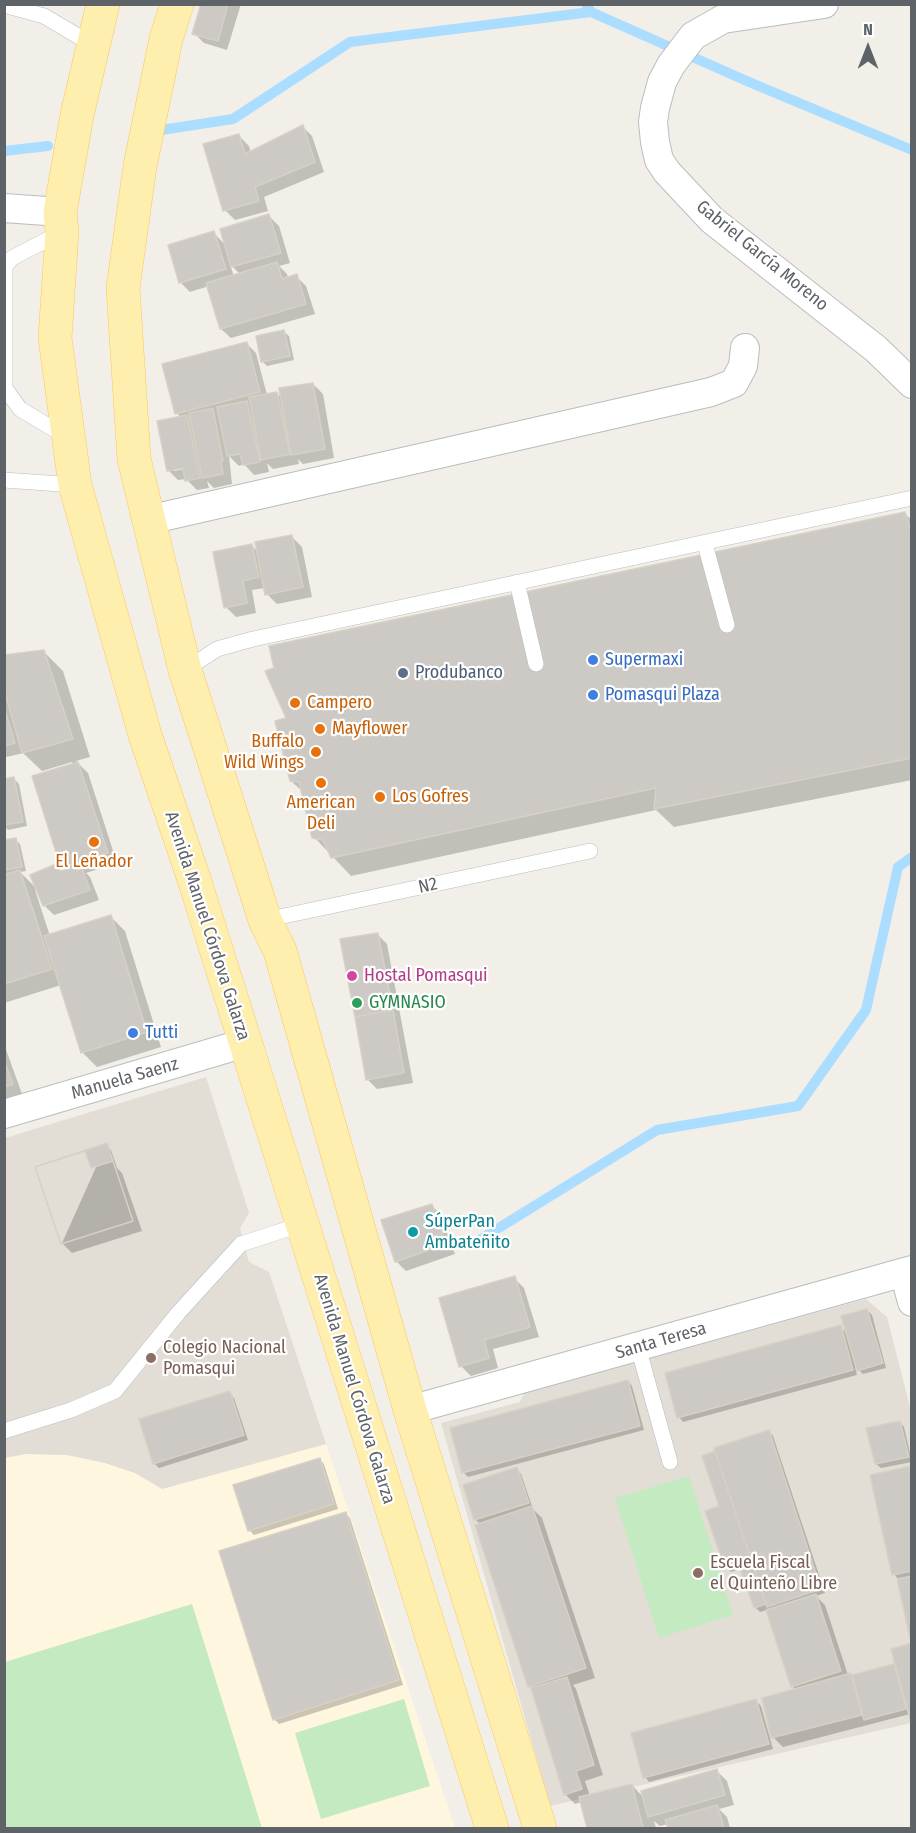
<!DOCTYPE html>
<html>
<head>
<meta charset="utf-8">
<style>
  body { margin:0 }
  #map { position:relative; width:916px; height:1833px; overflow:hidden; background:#f1efe7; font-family:"Fira Sans Condensed",sans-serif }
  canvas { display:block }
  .frame { position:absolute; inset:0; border:6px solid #5e6368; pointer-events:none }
  .north { position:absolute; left:838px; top:18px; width:60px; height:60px; -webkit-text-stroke:4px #fff; paint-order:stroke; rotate:0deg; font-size:16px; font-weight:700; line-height:24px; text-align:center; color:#5e6368 }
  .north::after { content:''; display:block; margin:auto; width:21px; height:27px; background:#5e6368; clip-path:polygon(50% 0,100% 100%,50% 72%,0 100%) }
</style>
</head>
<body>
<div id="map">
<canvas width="916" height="1833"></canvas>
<div class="frame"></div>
<div class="north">N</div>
</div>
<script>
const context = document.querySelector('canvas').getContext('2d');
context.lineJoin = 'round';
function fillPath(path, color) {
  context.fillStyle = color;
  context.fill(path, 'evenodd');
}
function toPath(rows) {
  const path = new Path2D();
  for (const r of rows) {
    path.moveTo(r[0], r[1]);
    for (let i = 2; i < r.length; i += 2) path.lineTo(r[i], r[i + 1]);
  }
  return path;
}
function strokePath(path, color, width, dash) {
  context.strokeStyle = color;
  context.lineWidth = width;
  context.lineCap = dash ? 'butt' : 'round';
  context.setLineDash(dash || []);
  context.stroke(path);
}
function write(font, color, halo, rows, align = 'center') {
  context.font = font + ' "Fira Sans Condensed",sans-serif';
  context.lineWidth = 4.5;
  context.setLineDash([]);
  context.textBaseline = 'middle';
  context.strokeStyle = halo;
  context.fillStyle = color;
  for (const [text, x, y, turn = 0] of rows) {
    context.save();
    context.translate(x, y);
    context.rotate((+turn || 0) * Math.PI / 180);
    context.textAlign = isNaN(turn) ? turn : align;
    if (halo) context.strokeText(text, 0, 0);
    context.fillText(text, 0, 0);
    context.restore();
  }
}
fillPath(toPath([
  [326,1444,455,1828,5,1828,5,1458,26,1454,67,1455,105,1463,135,1473,162,1489]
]), '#fff6df');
fillPath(toPath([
  [206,1077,249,1213,240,1228,249,1262,269,1272,326,1444,162,1489,135,1473,105,1463,67,1455,26,1454,5,1458,5,1138],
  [866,1299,887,1317,911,1411,911,1723,550,1806,441,1423,520,1402,524,1393]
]), '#e2ded5');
fillPath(toPath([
  [689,1476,733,1615,659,1638,615,1498],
  [192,1604,262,1828,5,1828,5,1662],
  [404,1699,430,1786,321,1819,295,1733]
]), '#c4eac2');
fillPath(toPath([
  [202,4,241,4,227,50,204,43,194,33],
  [302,126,312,136,324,172,264,197,268,211,235,220,225,210,239,136,249,146,251,153],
  [269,216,279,226,290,263,279,266,287,274,288,278,296,276,306,286,315,314,231,338,221,329,209,286,190,292,180,282,214,233,226,246],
  [230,264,241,275,234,277],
  [284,332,289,336,294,360,267,366,263,362,257,337],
  [246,343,256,353,267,395,277,393,283,400,313,384,323,394,334,458,303,464,298,459,299,464,273,469,267,463,269,472,254,475,244,464,239,466,229,456,232,484,214,488,207,481,209,488,197,490,186,479,178,480,168,470,181,418,177,413],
  [190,465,190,468,174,471,174,468],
  [905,514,912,520,912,780,674,827,656,810,351,876,314,837,302,791,291,781],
  [292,537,302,547,312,597,277,604,267,594,265,588,252,590,256,613,236,617,226,607,252,546,259,553],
  [44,652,63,671,90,757,76,761,88,773,117,863,86,873,90,877,99,900,54,915,44,905,56,866,62,872,67,871,63,867,72,762,42,771,23,753,7,757,4,755,4,656],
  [14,779,19,784,27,826,8,830,4,826,4,781],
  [15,839,20,844,26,871,20,872,37,889,35,890,50,936,111,917,125,931,161,1047,97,1067,82,1052,61,985,4,1003,4,841],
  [377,934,387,944,413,1083,377,1089,367,1079],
  [4,1044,22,1094,4,1100],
  [106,1145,111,1150,117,1168,122,1173,142,1231,72,1253,62,1243],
  [431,1205,441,1215,455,1254,406,1271,396,1261],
  [514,1278,524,1288,539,1337,493,1349,498,1368,471,1376,461,1366],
  [867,1310,872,1315,886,1368,863,1374,855,1367,857,1375,683,1422,679,1417,840,1327,848,1334],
  [628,1381,632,1386,644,1430,468,1477,464,1473,452,1429],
  [230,1393,234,1398,248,1440,159,1468,154,1463],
  [900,1422,904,1427,912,1462,881,1468,876,1464],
  [769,1431,773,1436,825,1593,816,1596,825,1605,848,1675,852,1677,897,1665,910,1714,783,1747,773,1737,796,1690,792,1686,767,1610,760,1612,756,1608,742,1568,731,1572,726,1567,720,1507],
  [319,1459,324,1464,338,1509,254,1535,250,1531,235,1486],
  [912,1467,912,1636,898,1579,894,1574],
  [517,1469,521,1474,533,1509,542,1518,595,1678,573,1685,576,1689,603,1775,585,1781,590,1796,632,1785,645,1799,717,1771,727,1781,734,1805,719,1809,727,1817,730,1828,669,1828,668,1824,660,1826,654,1821,656,1828,589,1828,582,1802,575,1804,565,1794,533,1690,529,1686,480,1524,475,1519],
  [345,1513,350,1518,403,1685,279,1724,274,1719],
  [756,1701,761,1706,773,1749,649,1782,645,1777]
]), '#0003');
strokePath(toPath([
  [586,4,591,12,749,82,912,150],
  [155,131,233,119,350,42,591,12],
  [4,151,48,146],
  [473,1244,657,1130,798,1106,866,1010,898,867,912,857]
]), '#adf', 10);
const building = toPath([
  [201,4,228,4,218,41,192,34,201,4],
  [303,125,315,162,255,187,259,201,223,211,203,144,239,134,245,154,303,125],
  [269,214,281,253,231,267,220,229,269,214],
  [214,231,226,269,179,283,168,245,214,231],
  [277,262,282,279,297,274,306,304,220,329,206,283,277,262],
  [284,330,290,356,261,362,256,336,284,330],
  [247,342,260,392,175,414,162,364,247,342],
  [313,383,325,449,291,455,279,388,313,383],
  [277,392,290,454,261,460,249,397,277,392],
  [247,401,260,462,243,465,240,454,227,456,217,407,247,401],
  [210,409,213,409,223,461,221,461,223,474,202,478,189,413,210,409],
  [187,415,200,478,185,481,183,468,167,471,157,421,187,415],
  [905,512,912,534,912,758,654,809,656,788,331,858,323,840,312,838,299,782,290,781,275,721,286,718,265,671,274,668,269,646,905,512],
  [292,535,303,587,265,595,255,542,292,535],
  [252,544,259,577,243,581,247,603,224,608,213,552,252,544],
  [44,650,73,739,22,753,4,689,4,655,44,650],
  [4,707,15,743,4,746,4,707],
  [78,762,108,853,61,868,32,776,78,762],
  [14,777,23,822,4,825,4,779,14,777],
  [16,838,22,867,4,870,4,840,16,838],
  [56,864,60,871,81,866,90,890,43,906,30,875,56,864],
  [20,870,52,969,4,984,4,875,20,870],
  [111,915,147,1032,81,1053,44,936,111,915],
  [378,933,393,1010,355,1017,340,939,378,933],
  [393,1010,404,1073,366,1080,355,1017,393,1010],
  [4,1060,13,1084,4,1087,4,1060],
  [107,1143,133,1221,61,1244,35,1167,107,1143],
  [85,1151,91,1168,113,1161,133,1221,61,1244,35,1167,85,1151],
  [432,1204,446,1244,395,1262,381,1220,432,1204],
  [515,1276,530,1327,484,1340,489,1358,459,1367,439,1298,515,1276],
  [867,1309,883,1363,857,1371,841,1316,867,1309],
  [841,1325,853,1370,677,1418,665,1373,841,1325],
  [628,1380,640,1426,462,1473,450,1428,628,1380],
  [230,1391,244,1435,153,1464,139,1419,230,1391],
  [900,1421,909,1457,875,1464,866,1428,900,1421],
  [769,1430,821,1589,767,1607,714,1448,769,1430],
  [715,1451,766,1604,754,1608,738,1563,725,1568,705,1511,719,1506,702,1456,715,1451],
  [320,1458,334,1504,248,1531,233,1485,320,1458],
  [912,1466,912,1571,892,1575,870,1475,912,1466],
  [517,1467,529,1503,474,1520,463,1485,517,1467],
  [532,1506,586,1668,528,1687,475,1525,532,1506],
  [346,1512,399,1680,273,1720,219,1551,346,1512],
  [912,1576,912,1638,910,1638,897,1579,912,1576],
  [816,1594,841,1671,791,1687,766,1610,816,1594],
  [912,1643,912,1718,910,1719,891,1649,912,1643],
  [894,1664,906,1709,864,1720,852,1675,894,1664],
  [851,1673,862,1715,771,1738,762,1698,851,1673],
  [567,1677,594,1765,576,1771,582,1789,564,1795,531,1688,567,1677],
  [756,1699,769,1744,643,1778,631,1733,756,1699],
  [717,1769,725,1795,648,1817,641,1791,717,1769],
  [632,1784,643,1828,587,1828,579,1797,632,1784],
  [717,1805,724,1828,668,1828,665,1820,717,1805]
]);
fillPath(building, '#cdc9c4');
strokePath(building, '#d7d0c5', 1.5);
const service = toPath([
  [4,5,44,16,93,45],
  [62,232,12,258,5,266,5,388,20,409,67,437],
  [4,480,75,485],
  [705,544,727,625],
  [517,582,536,664],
  [185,670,217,649,253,639,912,498],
  [265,920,590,851],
  [638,1347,670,1462],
  [4,1431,71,1410,115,1391,179,1312,241,1244,303,1224]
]);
const minor = toPath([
  [824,4,723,19,693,36,671,65,662,82,655,108,653,122,655,142,659,160,667,172,712,220,876,349,912,384],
  [4,208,60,212],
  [148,520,711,392,734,383,743,366,745,348],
  [4,1114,245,1043],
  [904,1272,912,1302],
  [410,1410,912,1270]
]);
const primary = toPath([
  [103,4,77,115,60,212,62,232,55,338,75,485,145,735,195,882,492,1828],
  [177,4,166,39,140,166,123,288,134,459,185,670,265,920,280,951,410,1410,540,1828]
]);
strokePath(service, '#b9bdc1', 16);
strokePath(minor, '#b9bdc1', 30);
strokePath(primary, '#fdc755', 34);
strokePath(service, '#fff', 15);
strokePath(minor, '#fff', 28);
strokePath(primary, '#ffefaf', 33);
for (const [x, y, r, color] of [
  [593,660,6,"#3f7fe0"],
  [403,673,6,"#5c6f8a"],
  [593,695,6,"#3f7fe0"],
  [295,703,6,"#e8710a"],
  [320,729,6,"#e8710a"],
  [316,752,6,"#e8710a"],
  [321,783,6,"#e8710a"],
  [380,797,6,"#e8710a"],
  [94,842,6,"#e8710a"],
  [352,976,6,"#d1479c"],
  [357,1003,6,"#2e9e5b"],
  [133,1033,6,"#3f7fe0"],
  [413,1232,6,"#0f9aa8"],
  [151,1358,6,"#8d6e63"],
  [698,1573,6,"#8d6e63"]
]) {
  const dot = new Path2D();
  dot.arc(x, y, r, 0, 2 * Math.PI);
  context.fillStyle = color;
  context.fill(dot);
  strokePath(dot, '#fff', 2);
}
write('18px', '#5e6368', '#fff', [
  ["Gabriel García Moreno",762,256,39],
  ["N2",428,886,-12],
  ["Avenida Manuel Córdova Galarza",207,926,72],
  ["Manuela Saenz",125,1079,-16],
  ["Santa Teresa",661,1341,-16],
  ["Avenida Manuel Córdova Galarza",354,1389,73]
]);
write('18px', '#366cbe', '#fff', [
  ["Supermaxi",605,660],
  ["Pomasqui Plaza",605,695],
  ["Tutti",145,1033]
], 'left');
write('18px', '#4e5e75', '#fff', [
  ["Produbanco",415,673]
], 'left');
write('18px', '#c56008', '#fff', [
  ["Campero",307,703],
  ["Mayflower",332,729],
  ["Buffalo",304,742,"right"],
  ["Wild Wings",304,763,"right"],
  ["Los Gofres",392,797],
  ["American",321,803,"center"],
  ["Deli",321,824,"center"],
  ["El Leñador",94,862,"center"]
], 'left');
write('18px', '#b23c85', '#fff', [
  ["Hostal Pomasqui",364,976]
], 'left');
write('18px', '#27864d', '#fff', [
  ["GYMNASIO",369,1003]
], 'left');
write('18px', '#0d838f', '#fff', [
  ["SúperPan",425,1222],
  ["Ambateñito",425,1243]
], 'left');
write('18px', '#785e54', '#fff', [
  ["Colegio Nacional",163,1348],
  ["Pomasqui",163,1369],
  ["Escuela Fiscal",710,1563],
  ["el Quinteño Libre",710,1584]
], 'left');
</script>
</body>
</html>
